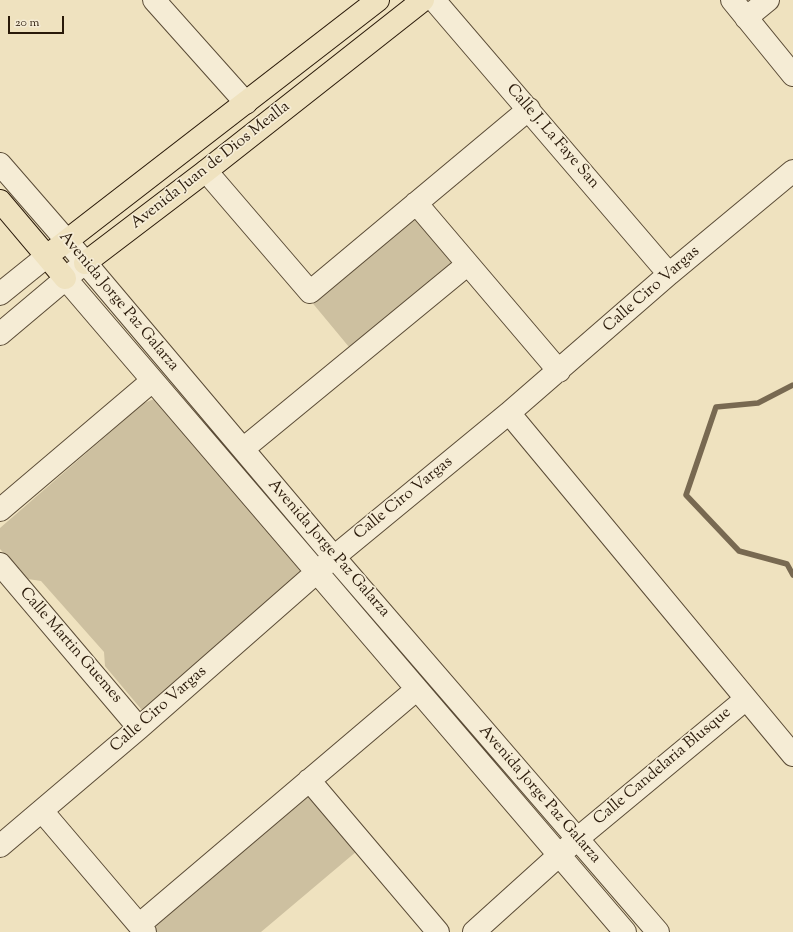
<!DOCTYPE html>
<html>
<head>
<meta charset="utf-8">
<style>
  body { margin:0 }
  #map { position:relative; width:793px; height:932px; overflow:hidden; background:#efe2bf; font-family:"Sorts Mill Goudy",serif }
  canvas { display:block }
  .scale { position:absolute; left:8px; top:16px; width:56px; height:18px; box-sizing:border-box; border:2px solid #291909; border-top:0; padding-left:5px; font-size:12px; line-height:14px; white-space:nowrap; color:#291909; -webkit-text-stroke:3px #f5ecd5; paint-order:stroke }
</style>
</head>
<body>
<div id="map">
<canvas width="793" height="932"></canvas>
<div class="scale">20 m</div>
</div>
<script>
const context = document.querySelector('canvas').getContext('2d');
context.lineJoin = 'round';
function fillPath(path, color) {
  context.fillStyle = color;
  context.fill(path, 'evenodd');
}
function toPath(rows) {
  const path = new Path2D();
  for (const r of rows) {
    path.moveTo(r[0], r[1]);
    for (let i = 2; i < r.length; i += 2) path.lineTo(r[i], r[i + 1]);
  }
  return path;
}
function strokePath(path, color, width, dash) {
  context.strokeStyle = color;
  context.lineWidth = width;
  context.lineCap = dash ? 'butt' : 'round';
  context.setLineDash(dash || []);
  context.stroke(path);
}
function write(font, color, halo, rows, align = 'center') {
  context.font = font + ' "Sorts Mill Goudy",serif';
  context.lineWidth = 3.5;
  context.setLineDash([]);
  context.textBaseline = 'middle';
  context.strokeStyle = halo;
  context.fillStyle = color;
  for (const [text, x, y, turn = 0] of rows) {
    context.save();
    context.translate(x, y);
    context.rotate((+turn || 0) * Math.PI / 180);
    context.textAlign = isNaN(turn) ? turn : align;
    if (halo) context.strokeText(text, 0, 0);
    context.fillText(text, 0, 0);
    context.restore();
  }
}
fillPath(toPath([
  [416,212,466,273,359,359,310,300],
  [154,399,166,401,310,573,154,714,141,709,105,666,104,652,41,581,28,579,0,549,0,528,144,403],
  [309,794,357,851,261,932,155,932,151,927]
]), '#cdc0a0');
strokePath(toPath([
  [793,385,758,403,716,407,686,495,739,551,787,564,793,575]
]), '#786951', 5.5);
const minor = toPath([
  [154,0,246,103],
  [434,0,669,274],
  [732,0,793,75],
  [746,18,768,0],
  [0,164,67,241,334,557,658,932],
  [206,171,310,292,529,109],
  [416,203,559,371],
  [65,278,625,932],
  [0,294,47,256],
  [0,334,76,270],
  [509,413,793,755],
  [243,449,468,264],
  [0,510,152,381],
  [0,564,139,728],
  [309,780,438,932],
  [42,811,145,932],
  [0,846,139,728,334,557,509,413,669,274,793,171],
  [139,925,417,689],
  [474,932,577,839,746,699]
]);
const major = toPath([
  [0,201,65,278],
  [47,256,378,0],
  [85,263,206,171,423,0]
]);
strokePath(minor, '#5a4b36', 24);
strokePath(major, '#291909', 24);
strokePath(minor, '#f5ecd5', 22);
strokePath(major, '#efe2bf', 22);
write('16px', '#291909', '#f5ecd5', [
  ["Calle J. La Faye San",552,137,49],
  ["Avenida Juan de Dios Mealla",211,166,-38],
  ["Calle Ciro Vargas",652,290,-41],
  ["Avenida Jorge Paz Galarza",118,302,50],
  ["Calle Ciro Vargas",404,499,-39],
  ["Avenida Jorge Paz Galarza",328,549,49],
  ["Calle Martin Guemes",70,646,49],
  ["Calle Ciro Vargas",159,710,-41],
  ["Calle Candelaria Blusque",663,767,-40],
  ["Avenida Jorge Paz Galarza",539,795,49]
]);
</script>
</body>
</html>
